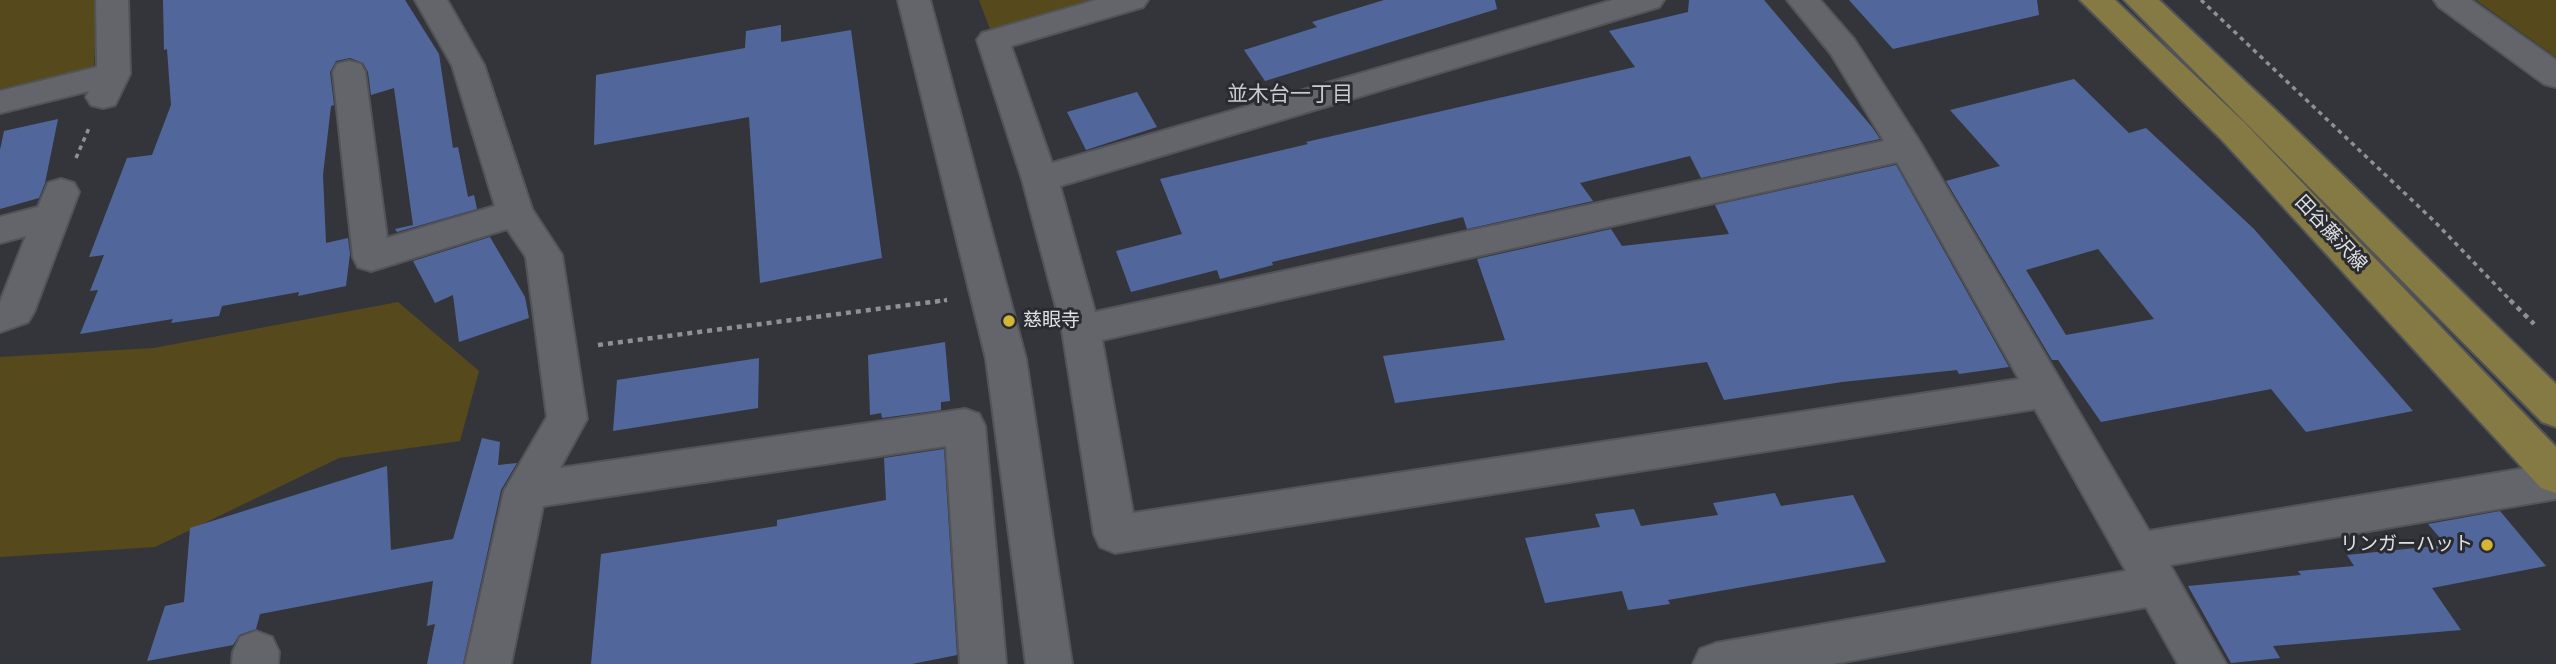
<!DOCTYPE html>
<html>
<head>
<meta charset="utf-8">
<style>
  body { margin:0 }
  canvas { display:block; background:#33353a }
</style>
</head>
<body>
<canvas width="2556" height="664"></canvas>
<script>
const context = document.querySelector('canvas').getContext('2d');
context.lineJoin = 'round';
function fillPath(path, color) {
  context.fillStyle = color;
  context.fill(path, 'evenodd');
}
function toPath(rows) {
  const path = new Path2D();
  for (const r of rows) {
    path.moveTo(r[0], r[1]);
    for (let i = 2; i < r.length; i += 2) path.lineTo(r[i], r[i + 1]);
  }
  return path;
}
function strokePath(path, color, width, dash) {
  context.strokeStyle = color;
  context.lineWidth = width;
  context.lineCap = dash ? 'butt' : 'round';
  context.setLineDash(dash || []);
  context.stroke(path);
}
function write(font, color, halo, rows, align = 'center') {
  context.font = font + ' "Nunito Sans","Noto Sans JP",sans-serif';
  context.lineWidth = 6;
  context.setLineDash([]);
  context.textBaseline = 'middle';
  context.strokeStyle = halo;
  context.fillStyle = color;
  for (const [text, x, y, turn = 0] of rows) {
    context.save();
    context.translate(x, y);
    context.rotate((+turn || 0) * Math.PI / 180);
    context.textAlign = isNaN(turn) ? turn : align;
    if (halo) context.strokeText(text, 0, 0);
    context.fillText(text, 0, 0);
    context.restore();
  }
}
fillPath(toPath([
  [0,0,97,0,94,67,0,89],
  [979,0,1090,0,990,29],
  [2476,0,2556,0,2556,57],
  [398,302,479,371,460,441,339,458,155,547,0,557,0,357,154,348]
]), '#564a1c');
fillPath(toPath([
  [163,0,405,0,439,54,453,148,458,147,468,197,474,195,477,209,397,232,395,229,413,225,394,88,371,95,368,72,363,63,350,58,336,61,330,72,334,105,331,106,323,175,326,243,348,238,350,254,346,286,298,296,299,292,222,306,219,316,171,323,173,319,80,334,98,290,90,291,104,255,89,257,127,158,152,155,171,105,167,49,164,50],
  [1384,0,1495,0,1497,9,1265,81,1244,50,1317,27,1312,22],
  [1689,0,1764,0,1872,127,1880,139,1701,178,1690,156,1580,183,1593,201,1467,229,1463,217,1272,262,1273,265,1220,279,1217,270,1131,292,1116,251,1182,234,1160,179,1308,144,1306,142,1635,67,1609,31,1688,12],
  [1849,0,2037,0,2039,15,1893,49],
  [781,25,781,42,851,30,882,258,760,283,749,117,594,145,596,75,745,48,746,31],
  [2074,79,2129,133,2146,128,2254,229,2413,411,2306,432,2271,389,2101,422,2058,360,2052,360,1946,181,2000,166,1950,110],
  [2098,249,2154,319,2066,335,2026,270],
  [1137,92,1157,127,1086,150,1067,112],
  [58,119,45,183,39,198,0,209,0,150,4,131],
  [1896,165,2009,367,1959,374,1957,370,1842,382,1724,400,1707,362,1395,403,1383,356,1505,340,1477,259,1611,229,1622,246,1729,234,1715,205],
  [490,237,525,297,529,318,459,342,453,295,435,303,413,261],
  [945,342,950,401,941,402,941,410,882,418,881,413,870,415,868,355],
  [759,358,758,408,613,431,617,380],
  [482,438,500,442,498,465,517,463,501,490,463,664,427,664,435,624,427,626,433,581,260,614,256,629,239,635,233,645,147,661,165,606,184,602,190,528,387,466,391,550,453,539],
  [944,449,957,655,912,664,591,664,601,554,777,526,777,520,886,500,884,458],
  [1775,493,1781,506,1853,495,1886,562,1668,600,1670,604,1628,610,1622,591,1545,603,1525,538,1600,527,1595,514,1634,509,1641,526,1718,515,1713,503],
  [2500,511,2546,566,2432,588,2461,630,2273,646,2280,658,2231,663,2188,586,2301,575,2298,571,2354,566,2347,555,2446,545,2428,524]
]), '#51679c');
const minor = toPath([
  [96,0,128,0,130,74,115,105,103,108,91,105,86,97,89,91,0,113,0,91,97,67,96,0],
  [415,0,447,0,484,65,532,209,562,255,587,419,560,468,965,409,979,414,985,426,1006,664,960,664,946,446,543,506,511,664,465,664,504,491,547,417,526,257,507,229,371,271,358,267,353,257,333,72,337,64,349,61,361,64,365,72,387,238,495,206,452,65,415,0],
  [898,0,930,0,1026,359,1072,664,1026,664,986,359,898,0],
  [1096,0,1148,0,1143,7,1011,46,1052,163,1613,0,1664,0,1659,7,1060,186,1095,312,1884,141,1831,54,1787,0,1820,0,1854,39,1918,139,2149,531,2556,463,2556,499,2170,565,2226,664,2178,664,2146,607,1833,664,1693,664,1700,649,1716,643,2126,571,2035,409,1115,553,1100,547,1094,534,1062,330,1022,179,977,40,982,33,1096,0],
  [1897,162,2019,379,1133,513,1102,340,1897,162],
  [2434,0,2471,0,2556,60,2556,87,2544,84,2439,7,2434,0],
  [61,179,74,183,79,192,34,312,28,322,0,332,0,302,26,236,0,243,0,217,38,207,48,183,61,179],
  [256,631,272,637,279,652,278,664,232,664,233,652,240,637,256,631]
]);
const major = toPath([
  [2080,0,2115,0,2244,122,2556,447,2556,493,2541,488,2220,138,2080,0],
  [2124,0,2159,0,2285,119,2556,384,2556,427,2542,422,2124,0]
]);
strokePath(minor, '#525457', 4);
strokePath(major, '#525457', 4);
strokePath(toPath([
  [2201,0,2434,221,2512,302],
  [76,158,89,128],
  [935,302,947,300]
]), '#8f9094', 3.5, [4.5, 4.5]);
strokePath(toPath([
  [2510,300,2534,324],
  [598,345,947,300]
]), '#8f9094', 4.5, [5, 5]);
fillPath(minor, '#63656a');
fillPath(major, '#867a44');
for (const [x, y, r, color] of [
  [1009,321,7,"#d4b635"],
  [2487,545,7,"#d4b635"]
]) {
  const dot = new Path2D();
  dot.arc(x, y, r, 0, 2 * Math.PI);
  context.fillStyle = color;
  context.fill(dot);
  strokePath(dot, '#292b30', 2.5);
}
write('19px', '#dfe0e3', '#292b30', [
  ["田谷藤沢線",2330,234,47]
]);
write('19px', '#dfe0e3', '#292b30', [
  ["慈眼寺",1023,321],
  ["リンガーハット",2473,545,"right"]
], 'left');
write('21px', '#c9cbd1', '#292b30', [
  ["並木台一丁目",1290,96]
]);
</script>
</body>
</html>
